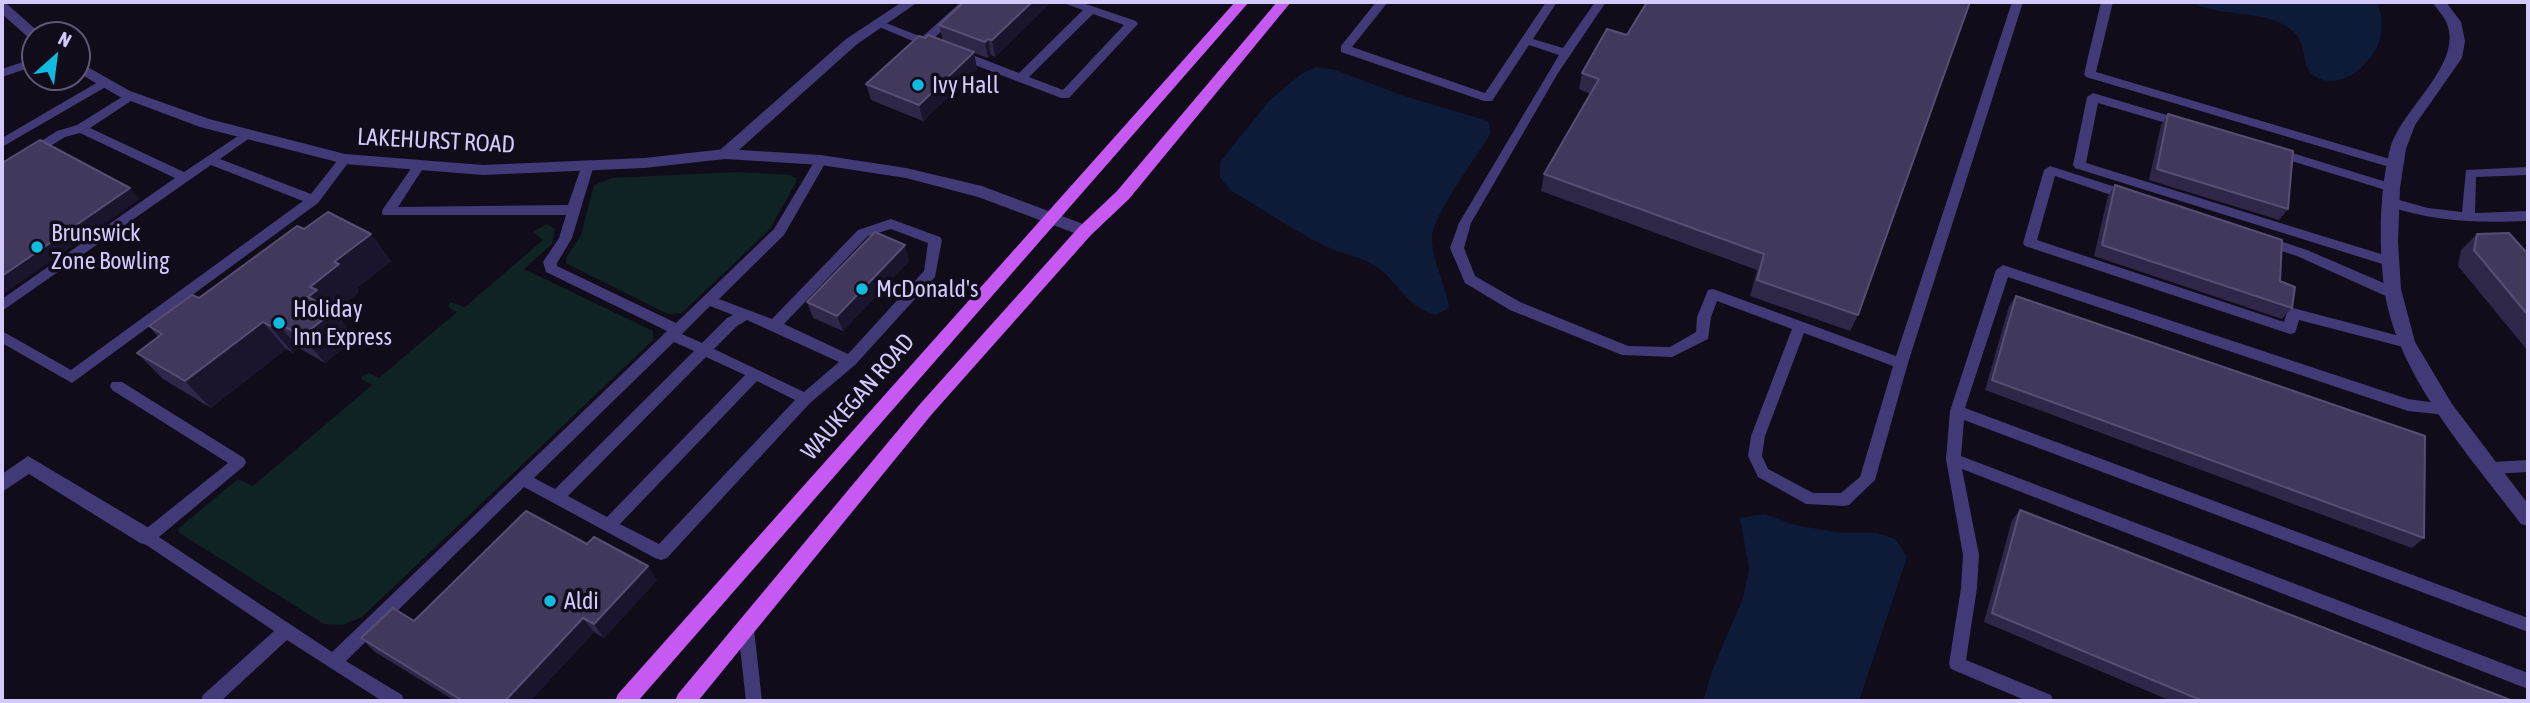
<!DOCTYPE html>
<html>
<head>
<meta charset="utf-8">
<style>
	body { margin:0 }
	#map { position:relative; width:2530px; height:703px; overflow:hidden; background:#100c1a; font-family:"Asap Condensed",sans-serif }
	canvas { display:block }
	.frame { position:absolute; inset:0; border:4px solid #d3c9fb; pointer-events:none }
	.north { position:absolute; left:21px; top:21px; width:70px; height:70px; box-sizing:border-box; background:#100c1a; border:2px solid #5e5874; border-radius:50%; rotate:28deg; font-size:19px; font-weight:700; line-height:28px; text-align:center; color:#d3c9fb }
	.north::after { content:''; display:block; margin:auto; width:24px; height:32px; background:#11bbdf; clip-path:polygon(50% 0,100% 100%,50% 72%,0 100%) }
</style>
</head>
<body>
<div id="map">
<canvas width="2530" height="703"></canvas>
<div class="frame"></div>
<div class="north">N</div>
</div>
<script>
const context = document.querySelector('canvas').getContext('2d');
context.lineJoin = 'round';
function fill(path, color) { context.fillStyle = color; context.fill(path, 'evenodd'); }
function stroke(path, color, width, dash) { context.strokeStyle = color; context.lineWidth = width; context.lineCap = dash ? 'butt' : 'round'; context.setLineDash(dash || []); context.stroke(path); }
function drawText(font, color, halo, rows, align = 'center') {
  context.font = font + ' "Asap Condensed",sans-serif'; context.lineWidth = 7; context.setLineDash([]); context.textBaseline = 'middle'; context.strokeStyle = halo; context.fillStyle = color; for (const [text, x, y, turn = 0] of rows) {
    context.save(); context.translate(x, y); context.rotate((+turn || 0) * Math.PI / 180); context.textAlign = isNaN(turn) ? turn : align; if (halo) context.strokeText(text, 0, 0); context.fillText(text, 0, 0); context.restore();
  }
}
const green = new Path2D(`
	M737 172 790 175 796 178V182L770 229 682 313 668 314 566 263V258L581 235 594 185 612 178Z
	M547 224 555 229 552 244 524 269 653 331V340L362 617 343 625 324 624 178 532 179 528 238 479 253 486 372 385 361 379 362 376 369 373 379 378 457 312 448 307 450 302 465 307 543 240 533 232Z`);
const water = new Path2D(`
	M2192 2H2377C2382 15 2383 24 2380 38 2374 63 2341 92 2316 77 2295 65 2316 40 2280 23 2253 10 2219 17 2192 2Z
	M1316 67 1336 70 1401 95 1488 121 1491 133C1478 155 1432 216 1432 238 1432 262 1446 284 1449 308L1436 315C1405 308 1397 277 1370 263 1359 257 1346 255 1334 250 1298 234 1264 210 1230 190L1220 177V162L1269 101 1301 74Z
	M1765 514 1795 525 1842 533H1877L1895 539 1907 557 1859 701H1703L1712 671 1743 598 1749 569 1740 518Z`);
const service = new Path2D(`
	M961 2H973L931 41 938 45 932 49 872 24 878 20 922 37Z
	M1065 2H1080L1136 21 1138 24 1069 98H1061L954 57 952 54 954 51H962L1019 73 1083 10 1066 4ZM1093 14 1124 25 1063 90 1029 77Z
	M1376 2H1388L1352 47 1485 93 1546 2H1557L1533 39 1563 48 1595 2H1606L1558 73 1471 223 1464 248 1475 276 1520 302 1628 346 1670 347 1696 332 1697 317 1708 290 1713 289 1896 356 2012 2H2023L1908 363 1875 480 1849 505 1844 506 1806 504 1758 477 1748 456 1751 436 1792 329 1717 301 1711 317 1708 339 1672 357 1622 355 1510 310 1465 283 1450 248 1459 223 1559 55 1529 45 1492 101H1484L1341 52V46ZM1804 333 1893 366 1860 477 1841 493H1813L1768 469 1762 456 1765 436Z
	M2101 2H2113L2096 72 2400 162 2402 165 2396 169 2086 77 2084 74Z
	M35 58V66L2 77V69Z
	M105 78 109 79V85L2 147V138Z
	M130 92 136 96 134 99 90 128 184 172 247 130 253 134 251 137 220 159 311 194 341 156 345 155 351 159 318 203 72 383 2 343V331L71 370 303 201 211 165 2 311V299L175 178 80 133 65 137 2 176V166L57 131 77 125Z
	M2093 93 2187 121 2189 124 2183 128 2098 103 2086 163 2397 259 2399 262 2392 267 2075 168 2073 165 2087 97Z
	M2276 148 2396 185 2398 188 2392 192 2272 155 2270 152Z
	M821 156 827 160 784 235 719 299 772 319 858 230 891 219 940 237 942 240 935 277 855 365 810 403 667 558 661 560 655 558 524 487 346 661 402 695 404 701H382L287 640 221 701H201L203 695 274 631 142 542 139 537 142 532 228 463 112 390 110 386 112 382H122L244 458 246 462 244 466 159 537 332 652 667 331 546 272 543 262 559 238 566 215H383L382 212 383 209 414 164 418 163 424 167 398 207 568 205 582 165 588 161 592 162 594 165 572 238 557 263V266L676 323 774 229 817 157ZM891 229 928 243 924 271 848 354 784 324 868 236ZM710 306 733 315 727 318 702 343 682 334ZM747 320 839 362 804 392 714 349 737 326ZM674 342 694 351 555 489 534 478ZM706 357 745 375 607 517 568 496ZM757 381 795 400 659 544 620 524Z
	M2050 166 2134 193 2135 196 2129 201 2055 176 2037 240 2284 322 2288 309 2293 308 2407 338 2412 339 2414 343 2412 347 2407 348 2299 320 2295 333 2290 334 2025 246 2023 243 2044 170Z
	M2528 167V175L2476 177 2475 213 2528 211V221C2475 223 2438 222 2387 206L2386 203 2392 198 2428 208 2462 212 2466 170Z
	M2265 236 2307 250 2400 290 2402 294 2395 299 2390 298 2297 256 2260 244 2258 241Z
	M2003 265 2408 399 2451 405 2453 409 2451 413 2446 415 2408 411 2008 277 1965 408 2528 618V632L1964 420 1961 456 2528 673V689L1962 469 1979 555 1977 588 1966 660 2051 695 2053 701H2027L1951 669 1949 664 1961 588 1963 555 1946 459 1950 411 1996 270Z
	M2528 460V472L2492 474 2487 472 2485 468 2487 464 2492 462Z
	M746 622 752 624 754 629 762 701H746L738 629 740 624Z`);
const minor = new Path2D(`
	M902 2H918L856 45 730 158H720L717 154 720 150 846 39Z
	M28 456 154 531 157 537 154 543 147 545 140 543 29 474 2 492V474Z`);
const tertiary = new Path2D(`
	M2432 2H2446L2461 22 2465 41 2462 58 2415 125 2406 149 2400 188 2398 242 2401 289 2415 342 2452 404 2528 504V526L2521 524C2470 456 2395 374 2384 287 2379 244 2379 192 2390 149 2401 109 2463 65 2447 24 2444 16 2437 9 2432 2Z
	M2 3 7 4 42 35H35V41L30 39 2 14Z
	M77 61 130 91 209 119 345 154 483 165 644 158 725 149 821 155 906 168 982 186 1091 227 1093 231 1085 237 978 197 906 178 821 165 725 159 644 168 483 175 345 164 200 127 120 97 77 72Z`);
const primary = new Path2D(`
	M1235 2H1249L638 701H615L618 694Z
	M1277 2H1291L1129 199 1091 235 932 414 698 701H675L678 694 920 404 1079 227 1117 191Z`);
const wall = new Path2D(`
	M964 2H1048V5L995 57 991 55 988 58 974 53 977 69 923 121 871 100 866 84 925 38 943 41 939 25Z
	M1607 29 1858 315 1850 331 1750 296 1757 270 1541 191 1544 174 1590 94 1579 89 1582 73Z
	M2168 114 2288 209 2279 220 2149 180 2161 125Z
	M2115 185 2280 281 2292 308 2282 319 2094 256 2108 196Z
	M304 229 371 234 391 261 357 288 359 292 334 311 355 338 325 363 299 348 293 353 286 349 211 408 163 379 137 353 158 337 149 326 199 298Z
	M2477 234 2525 251H2528V351L2458 266 2461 250Z
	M909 261 843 331 813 318 807 302Z
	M2016 296 2424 538 2412 548 1985 390 2009 306Z
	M2020 510 2513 701H2171L1984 622 2012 520Z
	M587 544 657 580 604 638 594 632 530 701H455L375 652 361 638 414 621Z`);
const shadedWall = new Path2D(`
	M1032 2H1048V5L995 57 992 40Z
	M988 39 991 55 988 58 985 42Z
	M974 52 977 69 923 121 919 105Z
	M130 188 140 199 2 295V276Z
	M371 234 391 261 357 288 359 292 334 311 355 338 325 363 302 336 310 287 334 262Z
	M905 245 909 261 843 331 837 316Z
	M263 322 286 349 211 408 185 381Z
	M276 322 299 348 293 353 270 326Z
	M648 566 657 580 604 638 594 624Z
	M583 618 594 632 530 701H505Z`);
const building = new Path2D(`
	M964 2H1032L992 40 988 39 985 42 939 25Z
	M1647 2H1970L1858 315 1757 280 1764 254 1544 174 1599 79 1582 73 1607 29 1627 35Z
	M928 35 974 52 919 105 866 84 919 36 925 38Z
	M2168 114 2293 151 2288 209 2157 169Z
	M40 140 130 188 2 276V163Z
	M2115 185 2282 240 2280 281 2295 287 2292 308 2102 245Z
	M328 212 371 234 334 262 339 264 310 287 317 290 308 297 334 311 302 336 276 322 270 326 263 322 185 381 137 353 162 334 149 326 192 295 199 298 297 226 304 229Z
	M875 232 905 245 837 316 807 302Z
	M2509 233 2525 251H2528V315L2474 250 2477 234Z
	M2016 296 2425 436 2424 538 1992 380Z
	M2020 510 2513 701H2203L1992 613Z
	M526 511 587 544 594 537 648 566 594 624 583 618 505 701H463L361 638 393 608 414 621Z`);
const markers = [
	[918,85,7,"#11bbdf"],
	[37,247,7,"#11bbdf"],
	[862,289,7,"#11bbdf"],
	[279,323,7,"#11bbdf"],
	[550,601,7,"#11bbdf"]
];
const poiNames = [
	["Ivy Hall",932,85],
	["Brunswick",51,233],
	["Zone Bowling",51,261],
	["McDonald's",876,289],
	["Holiday",293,309],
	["Inn Express",293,337],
	["Aldi",564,601]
];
const streetNames = [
	["LAKEHURST ROAD",436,141,3],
	["WAUKEGAN ROAD",858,397,-49]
];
fill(green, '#102324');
fill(water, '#0d1a38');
fill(service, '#413a76');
fill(minor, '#413a76');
fill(tertiary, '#413a76');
fill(primary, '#c559f2');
fill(wall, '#2f2648');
fill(shadedWall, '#1b142d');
fill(building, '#41385b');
stroke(building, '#584e74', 2);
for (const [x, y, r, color] of markers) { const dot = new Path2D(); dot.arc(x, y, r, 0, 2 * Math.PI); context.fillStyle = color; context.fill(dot); stroke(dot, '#100c1a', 2.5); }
drawText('24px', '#d3c9fb', '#100c1a', poiNames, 'left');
drawText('24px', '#d3c9fb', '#100c1a', streetNames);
</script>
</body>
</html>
